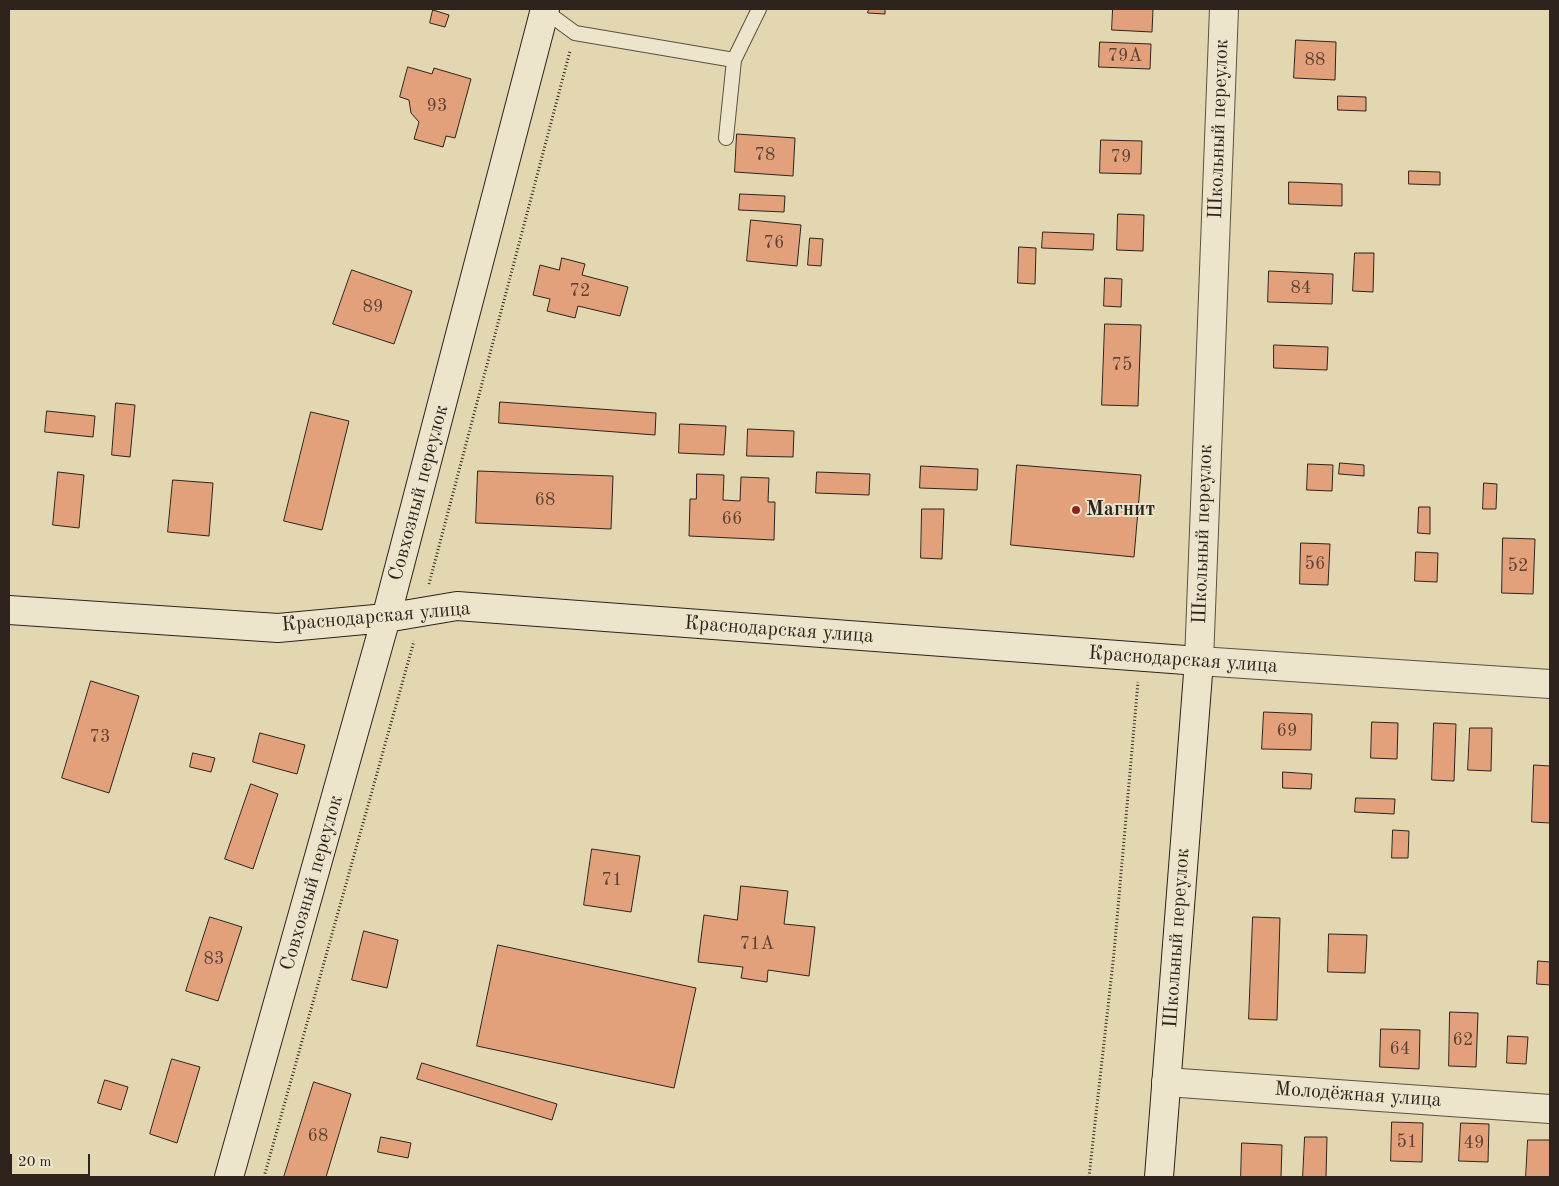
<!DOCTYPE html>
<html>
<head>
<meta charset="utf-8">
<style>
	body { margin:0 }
	#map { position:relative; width:1559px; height:1186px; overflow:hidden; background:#e2d7b1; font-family:"Old Standard TT",serif }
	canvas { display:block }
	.frame { position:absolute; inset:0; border:10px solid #2e231d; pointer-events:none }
	.scale { position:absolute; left:10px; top:1154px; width:80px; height:22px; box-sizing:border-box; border:2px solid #2e231d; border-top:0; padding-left:6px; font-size:15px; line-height:18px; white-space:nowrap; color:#2e231d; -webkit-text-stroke:4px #ece5cc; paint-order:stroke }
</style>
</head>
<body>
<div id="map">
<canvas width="1559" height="1186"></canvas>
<div class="frame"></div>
<div class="scale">20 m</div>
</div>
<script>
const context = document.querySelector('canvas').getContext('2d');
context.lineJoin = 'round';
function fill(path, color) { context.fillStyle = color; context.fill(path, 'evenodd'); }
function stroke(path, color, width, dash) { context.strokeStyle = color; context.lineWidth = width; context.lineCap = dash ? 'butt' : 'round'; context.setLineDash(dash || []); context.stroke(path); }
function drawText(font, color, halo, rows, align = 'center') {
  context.font = font + ' "Old Standard TT",serif'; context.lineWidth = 4; context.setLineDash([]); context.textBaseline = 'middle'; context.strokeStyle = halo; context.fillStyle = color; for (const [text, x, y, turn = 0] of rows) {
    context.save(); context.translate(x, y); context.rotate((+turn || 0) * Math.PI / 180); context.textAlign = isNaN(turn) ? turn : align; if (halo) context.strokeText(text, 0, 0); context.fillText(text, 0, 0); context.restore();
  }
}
const building = new Path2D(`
	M869 9H885V14L868 13Z
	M1113 9H1153L1152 32 1112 30Z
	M433 10 449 15 445 27 430 23Z
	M1296 40 1336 42 1335 80 1294 78Z
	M1100 42 1151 44 1150 69 1099 67Z
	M408 67 432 74 434 68 471 79 455 138 446 136 443 147 414 139 419 122 411 113 409 100 400 97Z
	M1338 96 1366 97V111L1338 110Z
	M737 134 795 138 793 176 735 172Z
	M1101 140 1142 141 1141 174 1100 173Z
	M1409 171 1440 172V185L1409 184Z
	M1289 182 1342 184V206L1289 204Z
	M740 194 785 196 784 212 739 210Z
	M1118 214 1144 215 1143 251 1117 250Z
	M751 220 801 225 797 266 747 261Z
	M1043 232 1094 234 1093 250 1042 248Z
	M810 238 823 239 821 266 808 265Z
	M1019 247 1036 248 1035 284 1018 283Z
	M1355 253H1374L1373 292 1353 291Z
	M562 258 585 264 582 275 628 287 620 316 578 306 575 318 547 311 550 299 533 295 540 265 559 270Z
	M352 270 412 291 394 344 333 324Z
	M1269 271 1333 274 1332 304 1268 302Z
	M1105 278 1122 279 1121 307 1104 306Z
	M1105 324 1141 325 1138 406 1102 405Z
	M1274 345 1328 347 1327 370 1274 368Z
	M500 402 656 413 655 435 499 423Z
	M116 403 135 405 130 457 112 455Z
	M47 411 95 416 93 437 45 432Z
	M311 412 349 421 322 530 284 521Z
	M680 424 726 426 724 455 679 453Z
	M748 429 794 431 793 457 747 456Z
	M1340 463 1364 465V476L1339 474Z
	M1308 464 1333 465 1332 491 1307 490Z
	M1017 465 1141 475 1134 557 1011 545Z
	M921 466 978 469 977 490 920 488Z
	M478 471 613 476 611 529 476 523Z
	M58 472 84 475 79 528 53 525Z
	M817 472 870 474 869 495 816 493Z
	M697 474 724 475 723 500 740 501 741 477 769 478 768 502H775L774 540 689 536 690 499H696Z
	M173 480 213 483 209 536 168 532Z
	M1484 483 1497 484 1496 509H1483Z
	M1419 507H1430V534L1418 533Z
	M922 509H944L942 559 921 558Z
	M1503 538 1535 539 1533 594 1502 593Z
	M1301 543 1330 544 1328 585 1300 584Z
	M1416 552 1438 553 1437 582 1415 581Z
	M91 681 139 696 109 793 62 778Z
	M1264 712 1312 714 1311 750 1262 749Z
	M1372 722 1398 723 1397 759 1371 758Z
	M1434 723 1456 724 1454 781 1432 780Z
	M1470 728H1492L1491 771 1468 770Z
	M260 733 305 745 297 774 253 762Z
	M193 753 215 758 211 772 190 767Z
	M1534 765 1550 766V823L1532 822Z
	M1283 772 1312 774 1311 789 1283 788Z
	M251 784 278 794 253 869 225 859Z
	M1356 798 1395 799 1394 814 1355 812Z
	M1393 830 1409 831 1408 858H1392Z
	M592 849 640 856 631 912 584 905Z
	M741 886 788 891 784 924 815 927 809 976 768 970 767 982 741 978 743 967 698 962 704 915 737 920Z
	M210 917 242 927 218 1001 186 991Z
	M1253 917 1280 918 1277 1020 1249 1019Z
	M364 931 398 940 387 988 352 980Z
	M1329 934 1367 935 1365 973 1328 972Z
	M498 945 696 988 674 1088 477 1046Z
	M1538 961 1550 962V985L1537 984Z
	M1450 1012 1478 1013 1476 1067 1449 1066Z
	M1381 1029 1420 1030 1419 1069 1380 1067Z
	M1508 1036 1528 1037 1526 1064 1507 1063Z
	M172 1059 200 1067 177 1143 150 1134Z
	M422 1063 557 1104 552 1120 417 1079Z
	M105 1080 128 1087 121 1110 98 1103Z
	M314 1082 351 1094 326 1177H284Z
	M1392 1122 1423 1123 1422 1162 1391 1161Z
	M1461 1123 1489 1124 1488 1162 1459 1161Z
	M381 1137 411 1143 408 1158 378 1152Z
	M1305 1137H1327L1326 1177H1303Z
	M1528 1140H1550V1177H1526Z
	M1242 1143 1282 1145 1281 1177H1241Z`);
const path = new Path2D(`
	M429 584 570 51
	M264 1177 414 641
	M1089 1177 1114 953 1138 682`);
const lane = new Path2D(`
	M545 11 575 33 734 60 759 9
	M726 138 734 60`);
const street = new Path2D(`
	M1224 9 1199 661 1550 684
	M1166 1082 1550 1109`);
const secondary = new Path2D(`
	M9 610 278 628 386 618 457 606 1199 661 1159 1177
	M229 1177 386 618 545 9`);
const markers = [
	[1076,510,5,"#8f2418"]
];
const numberNames = [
	["79А",1125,56],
	["88",1315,60],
	["93",437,106],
	["78",765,155],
	["79",1121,157],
	["76",774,243],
	["84",1301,288],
	["72",580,291],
	["89",373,307],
	["75",1122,365],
	["68",545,500],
	["66",732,519],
	["56",1315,564],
	["52",1518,566],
	["69",1287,731],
	["73",100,737],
	["71",612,880],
	["71А",757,944],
	["83",214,959],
	["62",1463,1040],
	["64",1400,1049],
	["68",318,1136],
	["51",1407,1142],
	["49",1474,1143]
];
const streetNames = [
	["Школьный переулок",1219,129,-88],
	["Совхозный переулок",419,493,-75],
	["Школьный переулок",1203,534,-88],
	["Краснодарская улица",376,617,-5],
	["Краснодарская улица",779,630,4],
	["Краснодарская улица",1183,660,4],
	["Совхозный переулок",312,883,-74],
	["Школьный переулок",1177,938,-86],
	["Молодёжная улица",1358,1095,4]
];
const poiNames = [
	["Магнит",1086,510]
];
fill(building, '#e2a07b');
stroke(building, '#2e231d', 1);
stroke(lane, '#5b5042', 16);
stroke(street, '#5b5042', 30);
stroke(secondary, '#2e231d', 30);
stroke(path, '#2e231d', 3, [1, 2.5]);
stroke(lane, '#ece5cc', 14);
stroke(street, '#ece5cc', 28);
stroke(secondary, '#ece5cc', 28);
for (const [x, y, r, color] of markers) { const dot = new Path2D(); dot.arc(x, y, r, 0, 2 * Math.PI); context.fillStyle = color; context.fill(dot); stroke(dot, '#ece5cc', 2); }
drawText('18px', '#5b4234', null, numberNames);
drawText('20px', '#2e231d', '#ece5cc', streetNames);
drawText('bold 20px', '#2e231d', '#ece5cc', poiNames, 'left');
</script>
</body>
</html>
